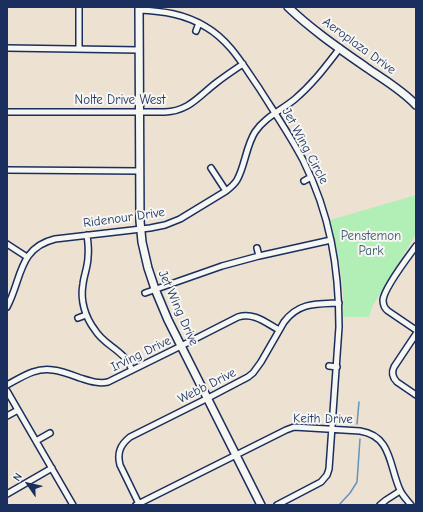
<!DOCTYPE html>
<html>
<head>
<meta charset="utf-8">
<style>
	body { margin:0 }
	#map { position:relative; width:423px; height:512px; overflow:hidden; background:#ede1d2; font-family:"Comic Neue",sans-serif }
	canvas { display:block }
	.frame { position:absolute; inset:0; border:8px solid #1b2f5e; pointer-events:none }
	.north { position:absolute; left:8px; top:464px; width:40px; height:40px; -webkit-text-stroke:3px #f6f6f2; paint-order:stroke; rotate:304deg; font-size:11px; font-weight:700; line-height:16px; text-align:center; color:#1b2f5e }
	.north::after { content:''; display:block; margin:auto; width:14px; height:18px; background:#1b2f5e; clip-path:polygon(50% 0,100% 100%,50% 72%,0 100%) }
</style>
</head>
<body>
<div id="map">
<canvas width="423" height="512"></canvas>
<div class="frame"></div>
<div class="north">N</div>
</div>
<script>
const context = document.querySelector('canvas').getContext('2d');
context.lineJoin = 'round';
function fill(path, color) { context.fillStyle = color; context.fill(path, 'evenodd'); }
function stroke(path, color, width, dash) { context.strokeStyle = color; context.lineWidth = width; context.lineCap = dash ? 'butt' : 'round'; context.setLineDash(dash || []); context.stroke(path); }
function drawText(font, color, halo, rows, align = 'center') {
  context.font = font + ' "Comic Neue",sans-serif'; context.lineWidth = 4; context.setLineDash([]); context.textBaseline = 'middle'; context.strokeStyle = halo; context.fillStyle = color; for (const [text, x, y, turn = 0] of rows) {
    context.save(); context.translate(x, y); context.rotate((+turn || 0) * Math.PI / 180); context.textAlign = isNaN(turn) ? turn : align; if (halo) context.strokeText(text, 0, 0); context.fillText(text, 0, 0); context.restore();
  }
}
const green = new Path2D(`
	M416 195V234L372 307 369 317H343C345 285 338 252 330 220Z`);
const stream = new Path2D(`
	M357 424 359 402
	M339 505 350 493 357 482 360 439`);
const street = new Path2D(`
	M139 10C163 11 185 14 206 27 230 41 243 65 259 88 274 112 290 135 303 160 330 214 339 267 339 327L329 469 327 475 321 482 277 505
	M196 31 199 23
	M7 48 139 50
	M79 49V7
	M7 112H165C189 111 199 96 216 83 225 76 234 70 243 64
	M211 168 226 191
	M7 170 140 171
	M304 181 311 177
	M87 235C88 242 89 249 88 257 88 266 84 275 83 284 80 300 85 317 95 330 102 342 115 347 124 357 128 361 130 366 132 370
	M7 244 27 257
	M416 246C408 257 384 288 383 300 383 304 384 308 388 311L416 330
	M257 248 259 256
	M145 293 222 266 259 256 331 240
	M7 307C22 279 18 248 55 239L150 228 165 225 180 219 226 191C230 188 234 185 237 180 245 166 246 146 255 132 265 117 282 110 295 99 313 84 326 66 340 48
	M78 318 86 315
	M416 334 394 367C391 373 393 378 397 382L416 395
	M329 366 337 367
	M7 385C22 377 36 367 53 370 62 371 72 375 80 378 90 381 98 384 108 382L181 346 238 317C254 312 266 323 279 330
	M7 391 73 505
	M7 416 18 410
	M36 441 50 433
	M7 494 52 468
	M139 504 120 465C117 453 120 445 130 437L208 398 248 377 253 373 261 362 284 322C299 302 317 304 339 303
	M136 505 286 430 294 427 360 431C392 436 389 466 400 490 402 495 407 500 411 505
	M380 505 386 500 400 491`);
const secondary = new Path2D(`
	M139 7 140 221 142 242 148 268 155 289 168 320 261 505
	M288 7C312 30 340 49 367 68 383 79 402 90 416 105`);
const streetNames = [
	["Aeroplaza Drive",359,46,36],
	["Nolte Drive West",120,100],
	["Jet Wing Circle",305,146,62],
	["Ridenour Drive",124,218,-8],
	["Jet Wing Drive",178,308,66],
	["Irving Drive",141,354,-26],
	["Webb Drive",207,386,-27],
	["Keith Drive",323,419,1]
];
const parkNames = [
	["Penstemon",371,236],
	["Park",371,251]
];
fill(green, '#b2efb6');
stroke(stream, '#6693bb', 1.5);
stroke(street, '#1b2f5e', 8);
stroke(secondary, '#1b2f5e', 10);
stroke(street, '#f6f6f2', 5);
stroke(secondary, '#f6f6f2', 7);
drawText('13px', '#1b2f5e', '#f6f6f2', streetNames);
drawText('13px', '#395570', '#f6f6f2', parkNames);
</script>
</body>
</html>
